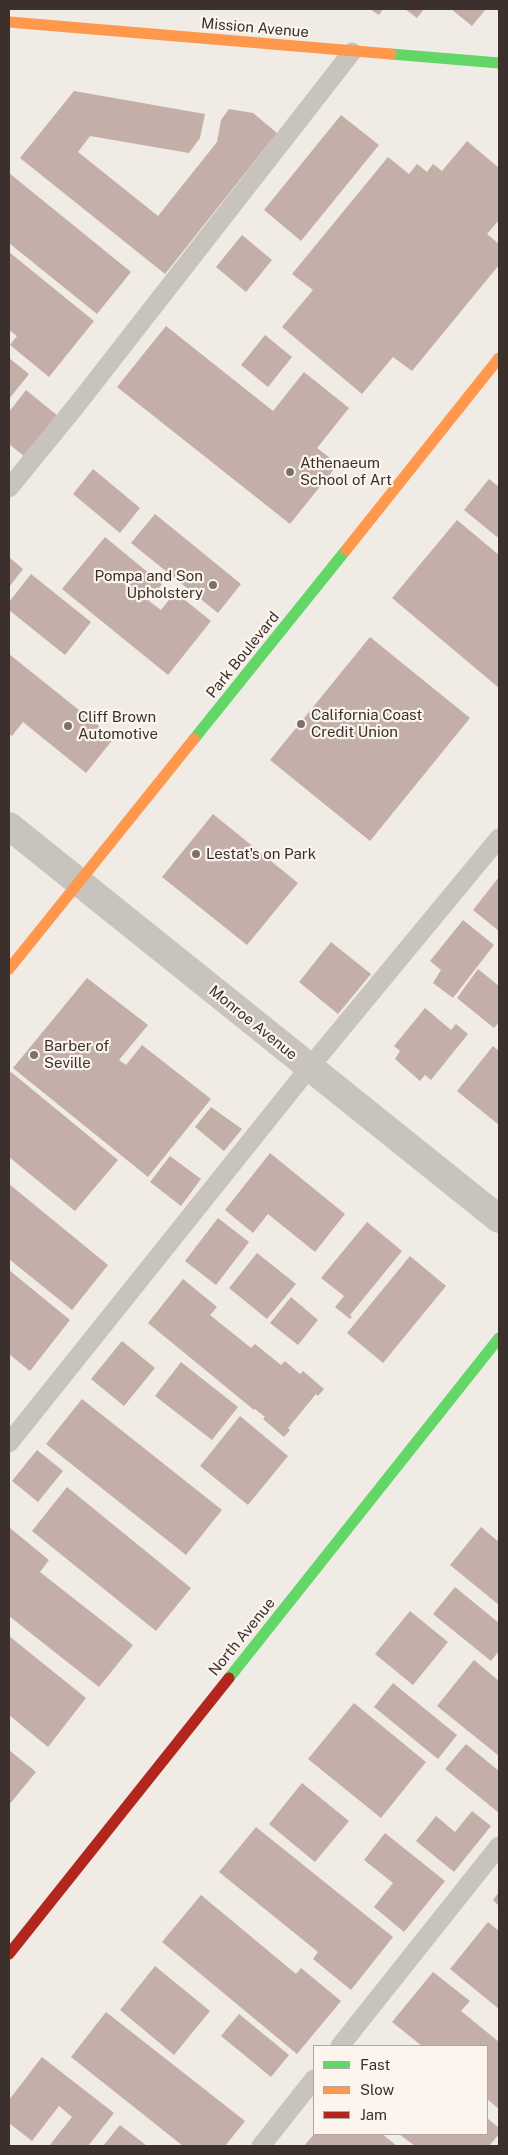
<!DOCTYPE html>
<html>
<head>
<meta charset="utf-8">
<style>
	body { margin:0 }
	#map { position:relative; width:508px; height:2155px; overflow:hidden; background:#f0ebe5; font-family:"Public Sans",sans-serif }
	canvas { display:block }
	.frame { position:absolute; inset:0; border:10px solid #3b302b; pointer-events:none }
	.legend { position:absolute; left:313px; top:2045px; width:175px; height:90px; box-sizing:border-box; background:#fbf5ee; border:1px solid #aea6a0; margin:0; padding:6px 9px; list-style:none; font-size:15px; color:#3b302b }
	.legend li { display:flex; align-items:center; gap:10px; height:25px }
	.legend b { width:25px; border:1px solid #aea6a0 }
</style>
</head>
<body>
<div id="map">
<canvas width="508" height="2155"></canvas>
<div class="frame"></div>
<ul class="legend">
<li><b style="height:6px;background:#63d668"></b>Fast</li>
<li><b style="height:6px;background:#ff974d"></b>Slow</li>
<li><b style="height:6px;background:#b3261e"></b>Jam</li>
</ul>
</div>
<script>
const context = document.querySelector('canvas').getContext('2d');
context.lineJoin = 'round';
function fill(path, color) { context.fillStyle = color; context.fill(path, 'evenodd'); }
function stroke(path, color, width, dash) { context.strokeStyle = color; context.lineWidth = width; context.lineCap = dash ? 'butt' : 'round'; context.setLineDash(dash || []); context.stroke(path); }
function drawText(font, color, halo, rows, align = 'center') {
  context.font = font + ' "Public Sans",sans-serif'; context.lineWidth = 4.5; context.setLineDash([]); context.textBaseline = 'middle'; context.strokeStyle = halo; context.fillStyle = color; for (const [text, x, y, turn = 0] of rows) {
    context.save(); context.translate(x, y); context.rotate((+turn || 0) * Math.PI / 180); context.textAlign = isNaN(turn) ? turn : align; if (halo) context.strokeText(text, 0, 0); context.fillText(text, 0, 0); context.restore();
  }
}
const building = new Path2D(`
	M370 9H383L379 15Z
	M405 9H424L417 18Z
	M451 9H486L472 26Z
	M74 91 205 114 200 138 189 153 90 136 78 152 158 216 217 142 221 120 229 109 253 113 277 133 165 274 20 158Z
	M341 115 379 145 301 241 264 210Z
	M467 141 499 168V220L487 234 499 244V265L412 371 393 357 362 394 282 327 313 290 292 274 388 157 409 174 417 164 427 172 433 164 442 171Z
	M9 173 131 272 97 314 9 243Z
	M242 235 272 260 246 292 216 267Z
	M9 252 94 321 49 377 10 345 17 336 9 330Z
	M166 326 273 411 304 372 349 408 317 448 338 464 290 524 117 387Z
	M265 335 292 357 268 387 241 365Z
	M9 358 29 374 9 399Z
	M26 390 58 416 25 457 9 444V412Z
	M93 469 140 508 120 533 73 494Z
	M489 479 499 487V534L497 537 464 510Z
	M155 514 241 584 218 613 131 543Z
	M457 520 499 555V688L392 598Z
	M105 537 162 584 149 601 161 610 175 592 211 621 168 675 62 589Z
	M9 557 23 569 9 587Z
	M31 574 91 622 65 655 9 610V602Z
	M370 637 470 718 370 841 270 760Z
	M9 654 114 738 86 773 23 722 12 736 9 734Z
	M213 814 298 883 247 945 162 877Z
	M499 877V931L473 910Z
	M463 920 494 945 453 998 433 983 441 970 430 961Z
	M331 942 371 974 338 1014 299 982Z
	M478 969 499 986V1022L494 1028 457 998Z
	M87 978 148 1025 119 1060 126 1065 142 1045 211 1099 148 1177 13 1068Z
	M425 1008 451 1030 456 1024 468 1034 431 1080 425 1075 420 1081 395 1059 400 1051 394 1046Z
	M493 1046 499 1051V1125L457 1091Z
	M11 1072 118 1160 75 1211 9 1157V1075Z
	M211 1107 242 1129 224 1151 195 1127Z
	M270 1153 345 1214 315 1252 268 1214 253 1233 225 1210Z
	M170 1156 201 1179 181 1206 150 1182Z
	M9 1184 108 1265 72 1310 9 1259Z
	M218 1218 249 1242 216 1285 185 1261Z
	M367 1222 402 1251 350 1315 352 1317 350 1319 335 1307 344 1296 321 1278Z
	M257 1253 296 1284 267 1319 229 1288Z
	M410 1256 446 1286 383 1363 347 1333Z
	M9 1270 70 1320 30 1371 9 1354Z
	M183 1279 217 1307 210 1315 251 1348 255 1344 281 1365 285 1361 300 1374 303 1371 324 1389 318 1396 316 1394 288 1428 290 1430 284 1437 263 1419 265 1417 255 1409 254 1410 148 1323Z
	M291 1297 318 1320 298 1345 270 1323Z
	M122 1341 155 1368 124 1406 91 1379Z
	M181 1362 238 1407 212 1440 155 1396Z
	M82 1399 222 1510 186 1555 46 1444Z
	M240 1416 288 1456 248 1505 200 1466Z
	M37 1450 63 1471 38 1502 12 1481Z
	M67 1487 191 1588 156 1631 32 1531Z
	M481 1527 499 1542V1605L450 1565Z
	M10 1528 49 1560 40 1572 133 1645 99 1687 9 1616Z
	M455 1587 499 1623V1651L491 1661 433 1614Z
	M410 1611 448 1642 413 1685 375 1654Z
	M9 1636 86 1698 48 1747 9 1715Z
	M474 1660 499 1681V1756L437 1706Z
	M393 1683 457 1735 438 1759 374 1707Z
	M354 1703 426 1762 381 1818 308 1759Z
	M466 1744 499 1771V1813L445 1769Z
	M9 1750 36 1772 9 1805Z
	M302 1783 349 1821 315 1862 269 1824Z
	M472 1811 491 1826 454 1872 416 1841 436 1816 455 1832Z
	M256 1827 393 1937 351 1990 313 1959 318 1952 219 1872Z
	M385 1833 445 1881 404 1932 374 1907 393 1883 364 1860Z
	M499 1892V1906L493 1900Z
	M201 1895 296 1974 301 1968 341 2001 297 2054 162 1942Z
	M488 1922 499 1931V2009L450 1969Z
	M155 1966 210 2011 174 2055 120 2010Z
	M433 1972 470 2001 461 2011 499 2042V2109L487 2099V2046H422L392 2022Z
	M106 2012 245 2121 225 2146H183L71 2057Z
	M239 2014 289 2055 271 2077 221 2036Z
	M42 2057 114 2113 88 2146H49L72 2117 59 2106 32 2141 9 2123V2100Z
	M487 2118 499 2128V2134L489 2146H415L399 2134H487Z
	M120 2125 147 2146H103Z
	M314 2134H382L397 2146H304Z`);
const lane = new Path2D(`
	M9 488 76 406 352 52
	M9 1443 309 1068 499 838
	M340 2046 499 1846
	M261 2146 314 2079`);
const street = new Path2D(`
	M9 826 499 1219`);
const fast = new Path2D(`
	M391 54 499 63
	M194 739 346 550
	M229 1678 499 1338`);
const slow = new Path2D(`
	M9 22 391 54
	M346 550 499 358
	M9 969 194 739`);
const jam = new Path2D(`
	M9 1954 229 1678`);
const markers = [
	[290,472,5,"#7a716c"],
	[213,585,5,"#7a716c"],
	[301,724,5,"#7a716c"],
	[68,726,5,"#7a716c"],
	[196,854,5,"#7a716c"],
	[34,1055,5,"#7a716c"]
];
const streetNames = [
	["Mission Avenue",255,28,5],
	["Park Boulevard",243,655,-51],
	["Monroe Avenue",253,1023,39],
	["North Avenue",242,1637,-51]
];
const poiNames = [
	["Athenaeum",300,463],
	["School of Art",300,480],
	["Pompa and Son",203,576,"right"],
	["Upholstery",203,593,"right"],
	["California Coast",311,715],
	["Credit Union",311,732],
	["Cliff Brown",78,717],
	["Automotive",78,734],
	["Lestat's on Park",206,854],
	["Barber of",44,1046],
	["Seville",44,1063]
];
fill(building, '#c3afa7');
stroke(lane, '#c9c3be', 19);
stroke(street, '#c9c3be', 28);
stroke(fast, '#63d668', 11);
stroke(slow, '#ff974d', 11);
stroke(jam, '#b3261e', 11);
for (const [x, y, r, color] of markers) { const dot = new Path2D(); dot.arc(x, y, r, 0, 2 * Math.PI); context.fillStyle = color; context.fill(dot); stroke(dot, '#fbf5ee', 2); }
drawText('15px', '#3b302b', '#fbf5ee', streetNames);
drawText('15px', '#3b302b', '#fbf5ee', poiNames, 'left');
</script>
</body>
</html>
